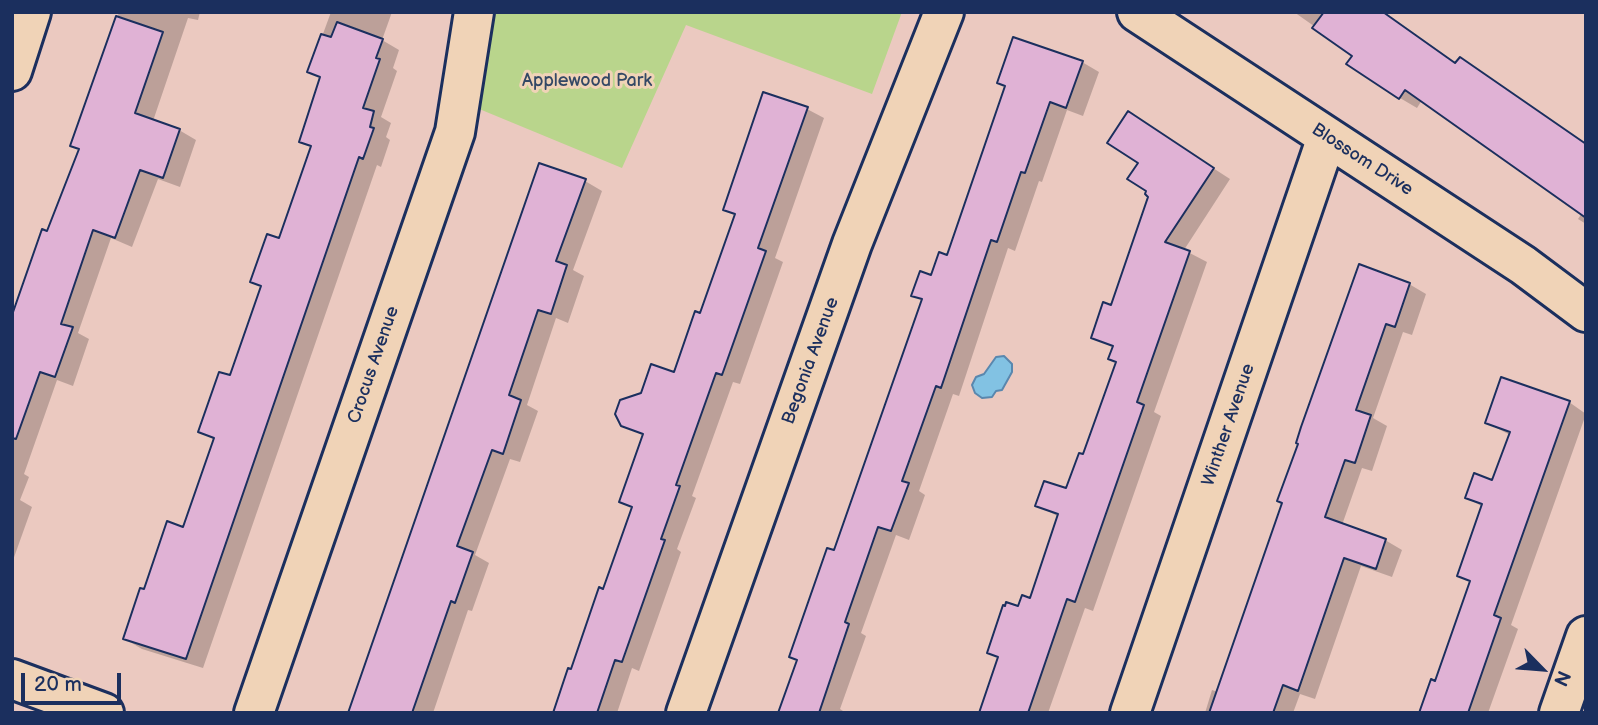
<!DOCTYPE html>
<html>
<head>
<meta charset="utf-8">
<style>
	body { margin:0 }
	#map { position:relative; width:1598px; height:725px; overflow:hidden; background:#ebc9c0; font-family:"Balsamiq Sans",sans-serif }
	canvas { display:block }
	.frame { position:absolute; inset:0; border:14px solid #1b2f5e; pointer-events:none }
	.north { position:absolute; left:1507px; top:634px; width:70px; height:70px; -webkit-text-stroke:5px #f0d3b7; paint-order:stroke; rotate:115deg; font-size:19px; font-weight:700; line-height:28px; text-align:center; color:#1b2f5e }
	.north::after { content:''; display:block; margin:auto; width:24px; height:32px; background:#1b2f5e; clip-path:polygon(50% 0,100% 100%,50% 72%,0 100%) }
	.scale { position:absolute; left:21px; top:673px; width:100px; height:32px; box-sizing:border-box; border:4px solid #1b2f5e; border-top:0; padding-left:9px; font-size:21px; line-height:24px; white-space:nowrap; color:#1b2f5e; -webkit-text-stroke:5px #f0d3b7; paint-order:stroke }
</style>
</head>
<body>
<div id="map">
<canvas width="1598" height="725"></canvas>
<div class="frame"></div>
<div class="north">N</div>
<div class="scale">20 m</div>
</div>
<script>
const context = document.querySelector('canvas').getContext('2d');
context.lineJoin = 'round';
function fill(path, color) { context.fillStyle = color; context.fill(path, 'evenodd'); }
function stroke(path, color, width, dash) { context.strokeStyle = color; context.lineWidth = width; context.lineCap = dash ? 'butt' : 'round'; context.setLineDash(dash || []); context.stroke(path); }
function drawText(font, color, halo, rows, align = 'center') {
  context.font = font + ' "Balsamiq Sans",sans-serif'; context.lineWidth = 6; context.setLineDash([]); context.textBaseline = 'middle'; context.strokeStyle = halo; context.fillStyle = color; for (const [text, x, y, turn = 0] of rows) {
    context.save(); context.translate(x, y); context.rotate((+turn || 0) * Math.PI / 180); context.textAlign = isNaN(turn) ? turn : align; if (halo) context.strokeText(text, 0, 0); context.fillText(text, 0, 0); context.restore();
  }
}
const green = new Path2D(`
	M492 12H902L872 94 686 25 622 168 472 106Z`);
const water = new Path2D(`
	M1004 356 1012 364V372L1002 390 996 391 992 397 982 398 975 393 972 385 976 377 984 374 996 357Z`);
const shadow = new Path2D(`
	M119 12H200L198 20 188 18 153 121 179 130 196 140 180 187 158 179 132 247 111 238 78 333 89 339 73 386 57 380 24 474 29 477 20 500 32 507 12 563V320L80 149Z
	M331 12H392L382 40 399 50 393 68 397 71 381 117 391 123 386 137 390 140 381 167 377 165 203 668 142 649 125 639 145 592 184 529 215 440 200 431 231 377 262 287 252 281 280 240 312 148 301 141 322 79 309 72Z
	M1294 12H1383L1457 64 1477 69 1586 144V224L1578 219 1582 213 1422 100 1417 108 1400 98 1355 55Z
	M1082 62 1099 72 1083 116 1067 110 1042 182 1039 181 1015 251 1008 248 959 396 953 394 919 491 925 495 909 540 896 535 861 633 866 636 840 709 846 713H781L799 661 791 657 835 552 923 301 913 295 932 277 948 257 1006 87 999 83Z
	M807 109 824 118 775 258 783 262 740 384 733 382 692 496 696 498 677 549 681 552 639 671 632 668 617 713H555L604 591 634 508 621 501 644 436 623 425 642 394 675 374 701 315 736 216 725 210Z
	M1145 124 1230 179 1184 250 1207 262 1154 412 1161 416 1093 611 1085 608 1048 713H981L1000 659 989 653 1019 608 1031 600 1059 517 1037 505 1067 490 1084 457 1118 363 1114 348 1093 337 1112 307 1151 196 1141 163Z
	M540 165 585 181 602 191 573 270 584 276 568 323 556 318 527 405 538 411 520 462 510 459 475 555 489 563 472 611 468 610 433 713H350Z
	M1409 284 1426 294 1412 335 1403 332 1373 418 1387 426 1372 471 1362 468 1342 525 1385 540 1402 550 1392 577 1361 566 1315 699 1300 694 1293 713H1205L1212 690 1218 692 1284 503 1279 500Z
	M1569 402 1586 414 1511 625 1518 629 1488 713H1421L1436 683 1472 582 1459 575 1483 507 1467 498 1493 482 1510 435 1487 423Z`);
const building = new Path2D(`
	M1324 12H1383L1455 63 1460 57 1586 144V218L1405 90 1399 99 1346 64 1352 56 1312 28Z
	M116 16 163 32 135 113 180 129 163 178 140 170 115 238 93 230 61 324 73 327 55 377 40 372 16 439 12 438V315L42 229 47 231 79 149 70 146Z
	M337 22 383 39 376 58 380 59 363 108 374 111 370 127 374 128 363 159 359 157 186 659 123 639 140 588 144 589 167 521 183 527 214 438 198 432 219 372 230 375 261 286 250 282 267 234 279 238 311 146 299 142 320 77 307 72 321 34 331 37Z
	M1013 37 1083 61 1066 108 1050 102 1025 173 1021 172 997 242 991 240 941 388 936 386 902 481 909 483 891 531 878 527 845 622 849 624 819 713H778L797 660 789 657 827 548 834 550 922 299 911 296 920 271 931 275 939 252 947 255 1005 86 997 83Z
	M763 92 808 107 758 248 766 251 722 375 716 373 676 485 680 486 661 539 665 540 622 662 615 660 597 713H553L568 668 571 669 599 587 603 589 632 507 619 502 643 434 621 426 615 414 620 400 641 393 651 364 674 372 695 311 700 313 735 214 723 210Z
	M1128 111 1214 168 1165 242 1190 251 1137 402 1144 405 1075 602 1067 599 1028 713H979L998 657 987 653 1003 605 1005 606 1006 602 1018 606 1022 595 1030 598 1058 514 1035 506 1044 481 1066 488 1079 453 1083 454 1116 362 1108 359 1113 346 1091 338 1103 302 1111 305 1148 197 1145 194 1146 191 1127 179 1138 163 1107 143Z
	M539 163 586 179 556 261 567 265 551 314 538 310 509 395 521 400 503 454 492 450 457 546 473 552 455 603 451 601 412 713H348Z
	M1359 264 1410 283 1395 327 1386 324 1356 410 1371 415 1355 463 1345 460 1325 517 1386 539 1376 569 1344 558 1298 691 1283 685 1273 713H1209L1282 503 1277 501 1298 444 1296 443 1301 427Z
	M1501 377 1570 401 1494 615 1501 618 1468 713H1419L1431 679 1435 681 1470 581 1457 576 1482 504 1465 498 1474 473 1492 480 1510 432 1485 423Z`);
const minor = new Path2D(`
	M1137 12 1523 265 1586 312
	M12 71 31 12
	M12 679 104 713
	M254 713 455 132 474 12
	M686 713 852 244 944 12
	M1130 713 1327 137
	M1559 713 1586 636`);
const parkNames = [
	["Applewood Park",587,81]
];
const streetNames = [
	["Blossom Drive",1362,160,33],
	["Begonia Avenue",811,361,-70],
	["Crocus Avenue",374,365,-71],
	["Winther Avenue",1229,425,-71]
];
fill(green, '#b9d58c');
fill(water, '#82c2e3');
stroke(water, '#5987ae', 2);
fill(shadow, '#0003');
fill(building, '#e0b2d5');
stroke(building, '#1b2f5e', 2);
stroke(minor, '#1b2f5e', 44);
stroke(minor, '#f0d3b7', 38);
drawText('18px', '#334865', '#f0d3b7', parkNames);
drawText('18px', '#1b2f5e', '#f0d3b7', streetNames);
</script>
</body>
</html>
